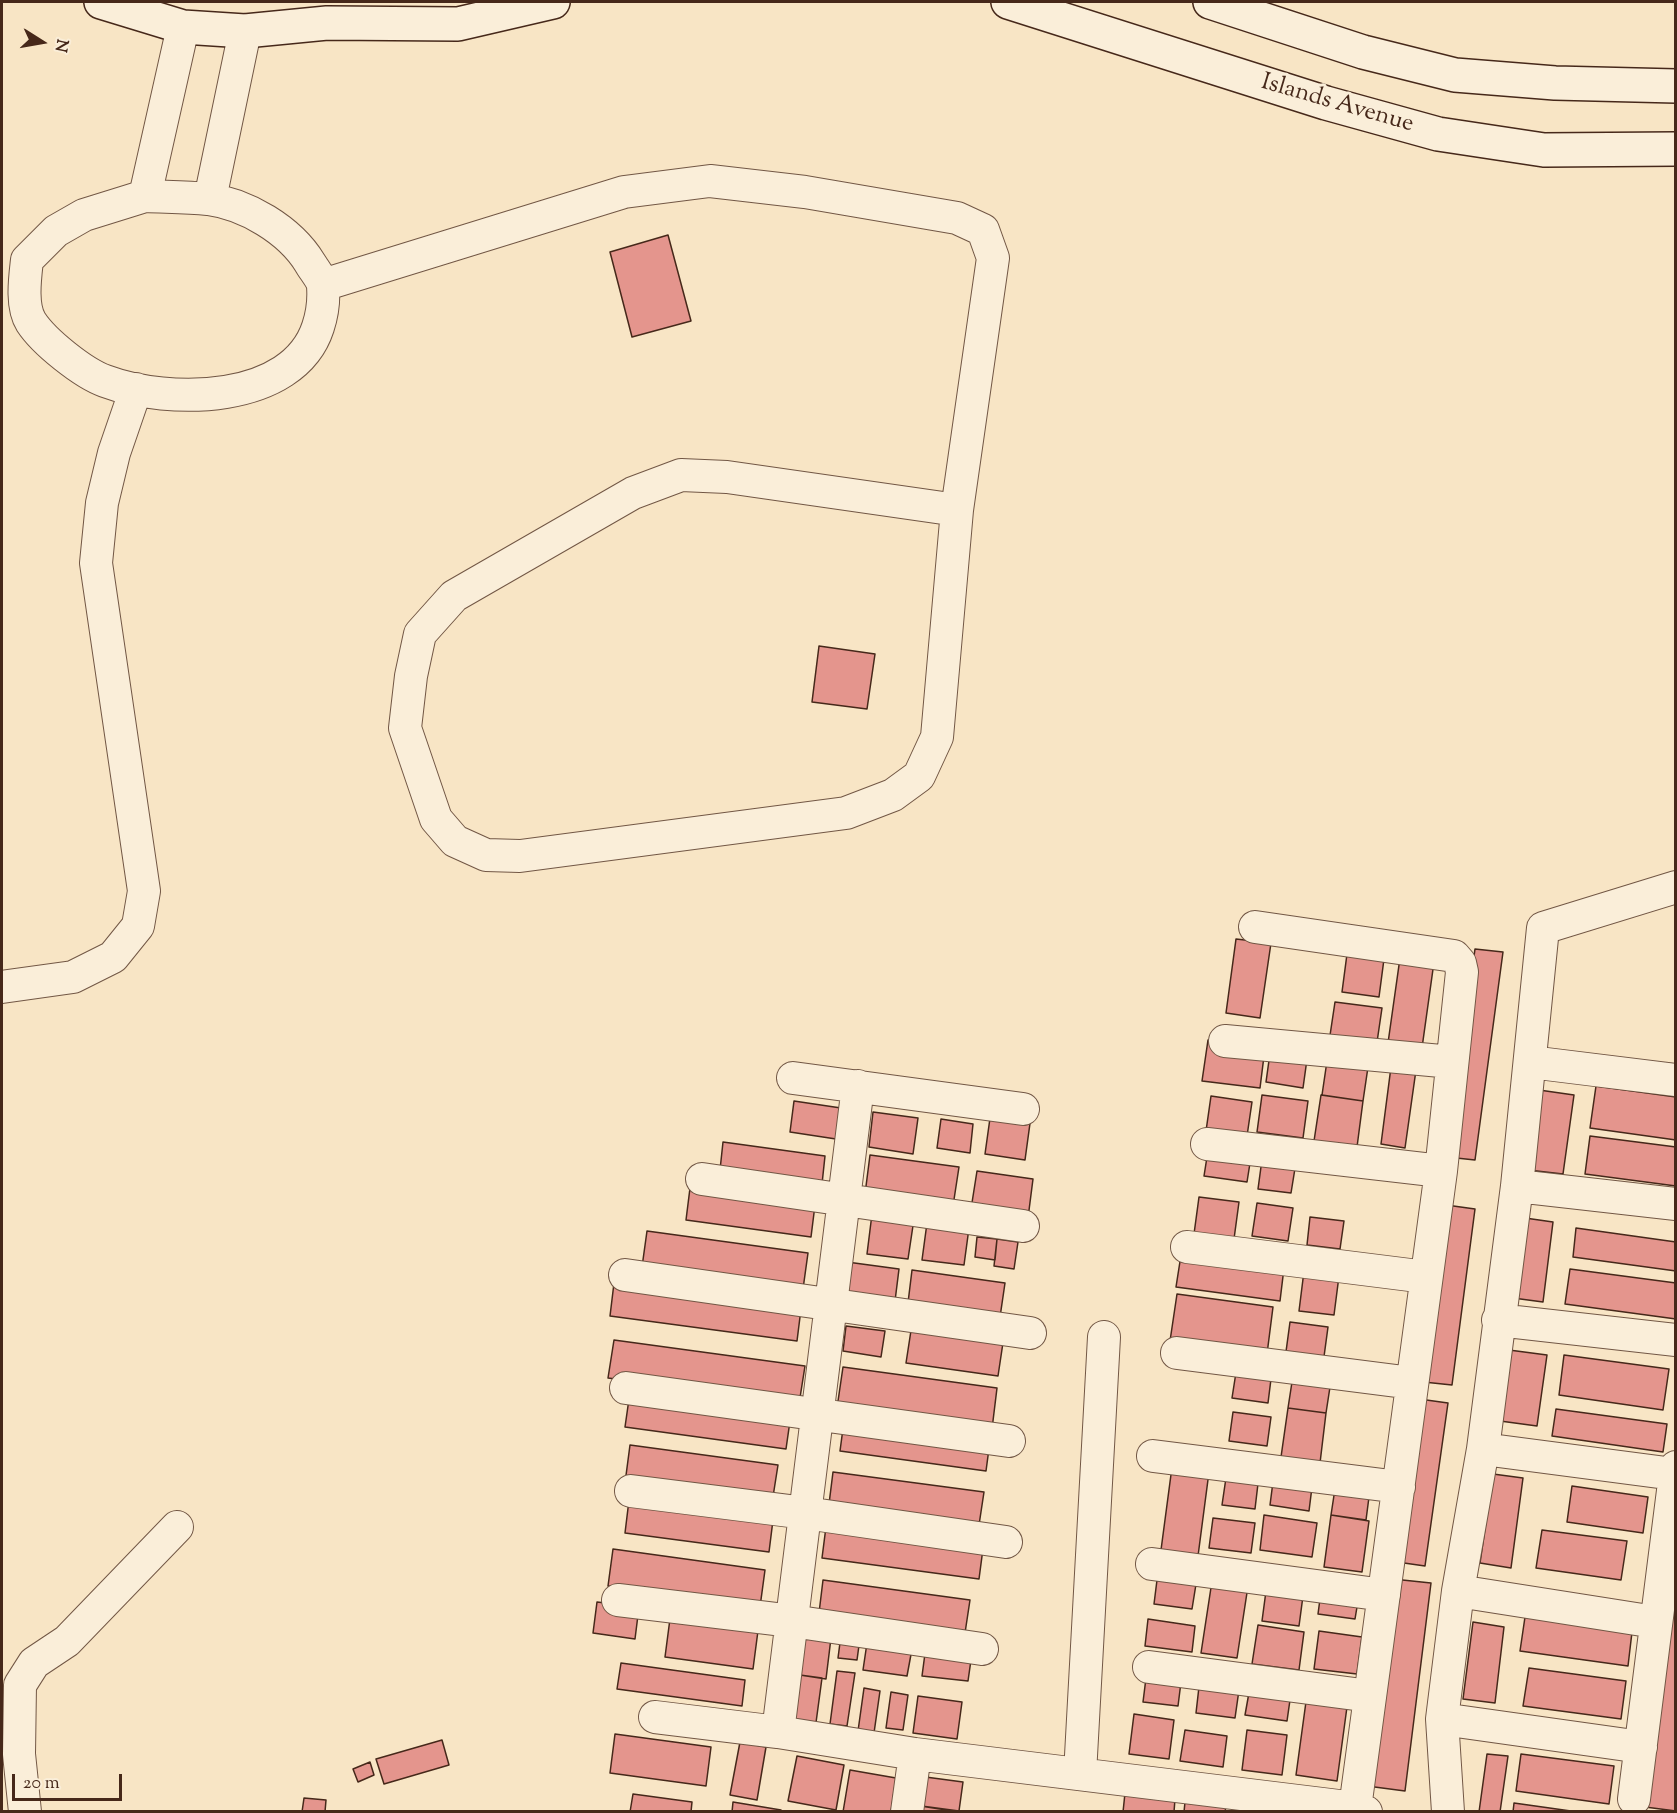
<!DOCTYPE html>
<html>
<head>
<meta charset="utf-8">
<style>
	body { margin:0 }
	#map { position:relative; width:1677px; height:1813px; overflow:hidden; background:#f8e5c5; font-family:"Sorts Mill Goudy",serif }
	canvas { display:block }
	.frame { position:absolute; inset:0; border:3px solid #46281a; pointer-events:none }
	.north { position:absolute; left:12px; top:12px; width:60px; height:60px; -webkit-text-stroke:4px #faeed9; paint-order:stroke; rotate:101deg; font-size:16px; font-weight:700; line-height:24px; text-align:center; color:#46281a }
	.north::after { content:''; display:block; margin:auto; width:21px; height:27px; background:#46281a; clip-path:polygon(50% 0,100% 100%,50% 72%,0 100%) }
	.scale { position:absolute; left:12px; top:1774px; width:110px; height:27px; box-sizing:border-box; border:3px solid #46281a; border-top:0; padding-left:8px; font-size:18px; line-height:21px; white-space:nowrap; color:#46281a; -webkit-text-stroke:4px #faeed9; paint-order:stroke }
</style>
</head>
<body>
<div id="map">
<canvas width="1677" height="1813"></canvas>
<div class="frame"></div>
<div class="north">N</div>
<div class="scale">20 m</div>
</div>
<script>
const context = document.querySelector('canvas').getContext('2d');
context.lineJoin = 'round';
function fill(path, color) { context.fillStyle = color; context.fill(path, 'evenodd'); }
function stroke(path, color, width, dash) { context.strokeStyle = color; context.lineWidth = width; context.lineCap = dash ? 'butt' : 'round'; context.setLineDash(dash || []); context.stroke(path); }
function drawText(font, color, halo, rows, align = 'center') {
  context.font = font + ' "Sorts Mill Goudy",serif'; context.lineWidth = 6; context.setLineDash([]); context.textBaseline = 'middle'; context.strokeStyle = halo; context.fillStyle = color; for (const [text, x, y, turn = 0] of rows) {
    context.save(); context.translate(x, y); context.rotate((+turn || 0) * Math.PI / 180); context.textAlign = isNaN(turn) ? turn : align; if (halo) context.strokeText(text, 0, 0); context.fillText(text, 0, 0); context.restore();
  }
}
const building = new Path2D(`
	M668 235 691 321 632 337 610 252Z
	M819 646 875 654 867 709 812 702Z
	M1236 939 1271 943 1260 1018 1226 1013Z
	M1475 949 1503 952 1475 1160 1447 1157Z
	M1347 954 1384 959 1379 997 1342 992Z
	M1400 958 1434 962 1421 1055 1387 1050Z
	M1335 1002 1382 1008 1376 1049 1329 1042Z
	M1208 1040 1265 1048 1260 1088 1202 1081Z
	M1271 1046 1308 1052 1303 1088 1266 1082Z
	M1327 1061 1368 1067 1363 1101 1322 1095Z
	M1391 1067 1416 1070 1405 1148 1381 1144Z
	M1596 1086 1676 1097V1140L1590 1128Z
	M1539 1090 1574 1095 1563 1174 1528 1170Z
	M1262 1095 1308 1101 1303 1138 1257 1132Z
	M1321 1095 1363 1101 1357 1147 1314 1141Z
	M1211 1096 1252 1102 1247 1136 1206 1131Z
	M794 1101 841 1108 836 1139 790 1132Z
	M991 1111 1031 1116 1025 1160 985 1154Z
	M873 1112 918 1118 913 1154 869 1147Z
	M941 1119 973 1124 970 1153 937 1148Z
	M1590 1136 1676 1147V1186L1585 1174Z
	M723 1142 825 1156 822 1184 720 1170Z
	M1263 1152 1297 1156 1291 1193 1258 1189Z
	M870 1155 959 1167 953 1206 865 1194Z
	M1207 1157 1250 1163 1247 1182 1204 1176Z
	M977 1171 1033 1179 1028 1218 971 1209Z
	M690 1188 815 1205 811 1237 686 1220Z
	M1199 1197 1239 1202 1234 1239 1194 1234Z
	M1257 1203 1293 1208 1288 1241 1252 1236Z
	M1439 1204 1475 1209 1452 1385 1414 1381Z
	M872 1214 914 1219 908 1259 867 1254Z
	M1310 1217 1344 1221 1340 1249 1307 1245Z
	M1525 1218 1553 1222 1543 1302 1513 1298Z
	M927 1223 969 1228 964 1265 922 1260Z
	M1576 1228 1676 1242V1271L1573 1257Z
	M647 1231 808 1253 803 1289 642 1267Z
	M977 1237 997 1239 995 1260 975 1257Z
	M997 1239 1018 1242 1014 1269 994 1266Z
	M1181 1255 1284 1268 1280 1301 1176 1287Z
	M847 1262 899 1269 894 1309 842 1302Z
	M1570 1269 1676 1283V1319L1565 1304Z
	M912 1270 1005 1283 999 1324 907 1311Z
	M1304 1271 1339 1276 1334 1315 1299 1311Z
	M614 1283 801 1309 797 1341 610 1316Z
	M1177 1294 1273 1307 1267 1354 1170 1341Z
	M1290 1322 1328 1327 1323 1364 1285 1359Z
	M912 1324 1004 1336 998 1376 906 1363Z
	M846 1326 885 1331 881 1357 843 1351Z
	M614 1340 805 1366 799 1404 608 1378Z
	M1509 1350 1547 1355 1537 1426 1500 1421Z
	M1564 1355 1669 1369 1663 1410 1559 1395Z
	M1237 1366 1272 1371 1268 1403 1232 1398Z
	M843 1367 997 1388 992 1429 837 1408Z
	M1294 1369 1332 1374 1326 1413 1288 1408Z
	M630 1392 791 1414 786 1449 625 1427Z
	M1412 1398 1448 1403 1425 1566 1390 1561Z
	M1288 1408 1326 1413 1320 1463 1281 1457Z
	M1556 1409 1667 1424 1663 1452 1552 1436Z
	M1233 1412 1271 1417 1267 1446 1229 1441Z
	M844 1421 990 1441 986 1471 840 1451Z
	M630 1445 778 1465 772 1503 625 1483Z
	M1172 1467 1209 1472 1198 1556 1161 1550Z
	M1338 1469 1372 1474 1366 1520 1331 1515Z
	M1227 1471 1259 1475 1255 1509 1222 1505Z
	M833 1472 984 1492 979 1525 829 1504Z
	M1274 1474 1313 1479 1309 1511 1270 1505Z
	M1493 1474 1523 1478 1511 1568 1480 1563Z
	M1572 1486 1648 1497 1643 1533 1567 1522Z
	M629 1500 773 1520 769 1552 625 1533Z
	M1264 1515 1317 1523 1312 1557 1260 1550Z
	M1331 1515 1369 1521 1362 1572 1324 1567Z
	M1213 1518 1255 1523 1251 1553 1209 1548Z
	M827 1519 984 1541 979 1579 822 1558Z
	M1542 1530 1627 1541 1621 1580 1536 1568Z
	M613 1549 765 1570 760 1607 608 1586Z
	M1158 1572 1197 1578 1192 1609 1154 1604Z
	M1393 1579 1431 1583 1405 1791 1367 1786Z
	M823 1580 970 1600 965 1633 819 1613Z
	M1212 1581 1248 1586 1237 1658 1201 1653Z
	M1676 1583V1811L1645 1807Z
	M1322 1584 1360 1589 1355 1619 1318 1614Z
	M1266 1591 1303 1596 1299 1626 1262 1621Z
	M597 1602 639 1607 635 1639 593 1633Z
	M671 1611 759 1623 753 1669 665 1657Z
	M1525 1617 1632 1632 1628 1666 1520 1651Z
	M1148 1619 1195 1626 1192 1652 1145 1646Z
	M1473 1622 1504 1627 1495 1703 1463 1699Z
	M1258 1625 1304 1632 1299 1670 1252 1664Z
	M1319 1631 1362 1637 1357 1674 1314 1669Z
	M806 1634 831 1638 826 1679 800 1675Z
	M841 1635 860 1638 857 1660 838 1658Z
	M867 1643 912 1649 907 1676 863 1670Z
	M926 1646 972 1653 968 1681 922 1676Z
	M621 1663 745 1680 742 1706 617 1689Z
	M1529 1668 1626 1681 1621 1719 1523 1706Z
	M837 1671 855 1673 847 1726 830 1724Z
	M800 1675 822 1678 815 1730 793 1726Z
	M1146 1678 1181 1682 1178 1706 1143 1702Z
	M1200 1678 1240 1683 1235 1718 1196 1713Z
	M1250 1687 1291 1693 1287 1721 1245 1715Z
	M1308 1687 1349 1692 1337 1781 1296 1775Z
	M864 1688 880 1691 874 1733 858 1731Z
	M891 1692 908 1695 903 1730 886 1728Z
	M918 1696 962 1702 957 1739 913 1733Z
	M1134 1714 1174 1720 1169 1759 1129 1754Z
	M1185 1730 1227 1736 1223 1767 1180 1761Z
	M1247 1730 1287 1735 1282 1775 1242 1770Z
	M615 1734 711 1747 706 1786 610 1773Z
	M442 1740 449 1765 384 1784 376 1759Z
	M740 1742 766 1747 757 1800 730 1795Z
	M1487 1754 1508 1756 1500 1812H1479Z
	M1521 1754 1614 1766 1609 1804 1516 1791Z
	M797 1756 844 1765 836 1810 788 1801Z
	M370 1762 374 1775 358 1782 353 1769Z
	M850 1770 896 1778 891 1812H843Z
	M918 1776 963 1782 959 1811 914 1805Z
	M1125 1793 1175 1799 1174 1812H1123Z
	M633 1794 692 1802 691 1812H630Z
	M304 1798 326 1800 325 1812H302Z
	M733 1802 781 1810V1812H732Z
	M1185 1802 1226 1806 1225 1812H1184Z
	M1514 1803 1578 1812H1513Z
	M914 1805 959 1812H913Z`);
const street = new Path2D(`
	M145 196C166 197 187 197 208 199 246 204 290 230 310 263 314 270 322 279 323 286 324 299 322 315 318 327 293 404 169 405 105 381 83 373 44 342 31 322 21 306 25 278 27 260L56 231 84 215Z
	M145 196 183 27
	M210 199 245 31
	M323 285 624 192 710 181 805 192 957 218 983 230 993 258 957 510 937 737 919 776 893 795 846 813 520 856 486 855 455 841 436 819 405 728 411 676 420 634 454 596 633 493 681 475 727 477 957 510
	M1255 927 1454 956 1460 963 1462 972 1441 1171 1355 1808
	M2 987 73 977 113 957 138 926 144 891 96 563 102 503 114 453 136 389
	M1225 1041 1452 1062
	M1530 1062 1676 1080
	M793 1078 1023 1109
	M1207 1144 1441 1171
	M702 1179 1023 1226
	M1517 1186 1676 1204
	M1187 1247 1426 1277
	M625 1275 1030 1333
	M1498 1320 1676 1340
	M1177 1353 1412 1383
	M626 1388 1009 1441
	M1483 1449 1674 1474
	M1153 1456 1399 1487
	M631 1491 806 1513 1006 1542
	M1152 1564 1384 1595
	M1458 1591 1655 1622
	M618 1600 792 1621 982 1649
	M1149 1667 1370 1696
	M655 1717 778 1732 915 1754 1355 1808 1366 1812
	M1442 1719 1641 1747
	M778 1732 858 1086
	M1080 1774 1104 1337
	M1634 1799 1676 1467
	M25 1812 19 1754 20 1685 34 1663 67 1641 177 1527
	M907 1812 915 1754
	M1448 1812 1442 1719 1458 1591 1483 1449 1517 1186 1543 928 1676 887`);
const secondary = new Path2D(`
	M101 2 183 27 245 31 327 23 458 24 553 2
	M1008 2 1326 103 1438 134 1544 150 1676 149
	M1210 2 1363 52 1455 75 1555 83 1676 86`);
const streetNames = [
	["Islands Avenue",1337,105,16]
];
fill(building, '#e4958d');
stroke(building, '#46281a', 1.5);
stroke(street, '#725745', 34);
stroke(secondary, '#46281a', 36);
stroke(street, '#faeed9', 32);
stroke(secondary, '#faeed9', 33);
drawText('24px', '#46281a', '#faeed9', streetNames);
</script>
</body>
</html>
